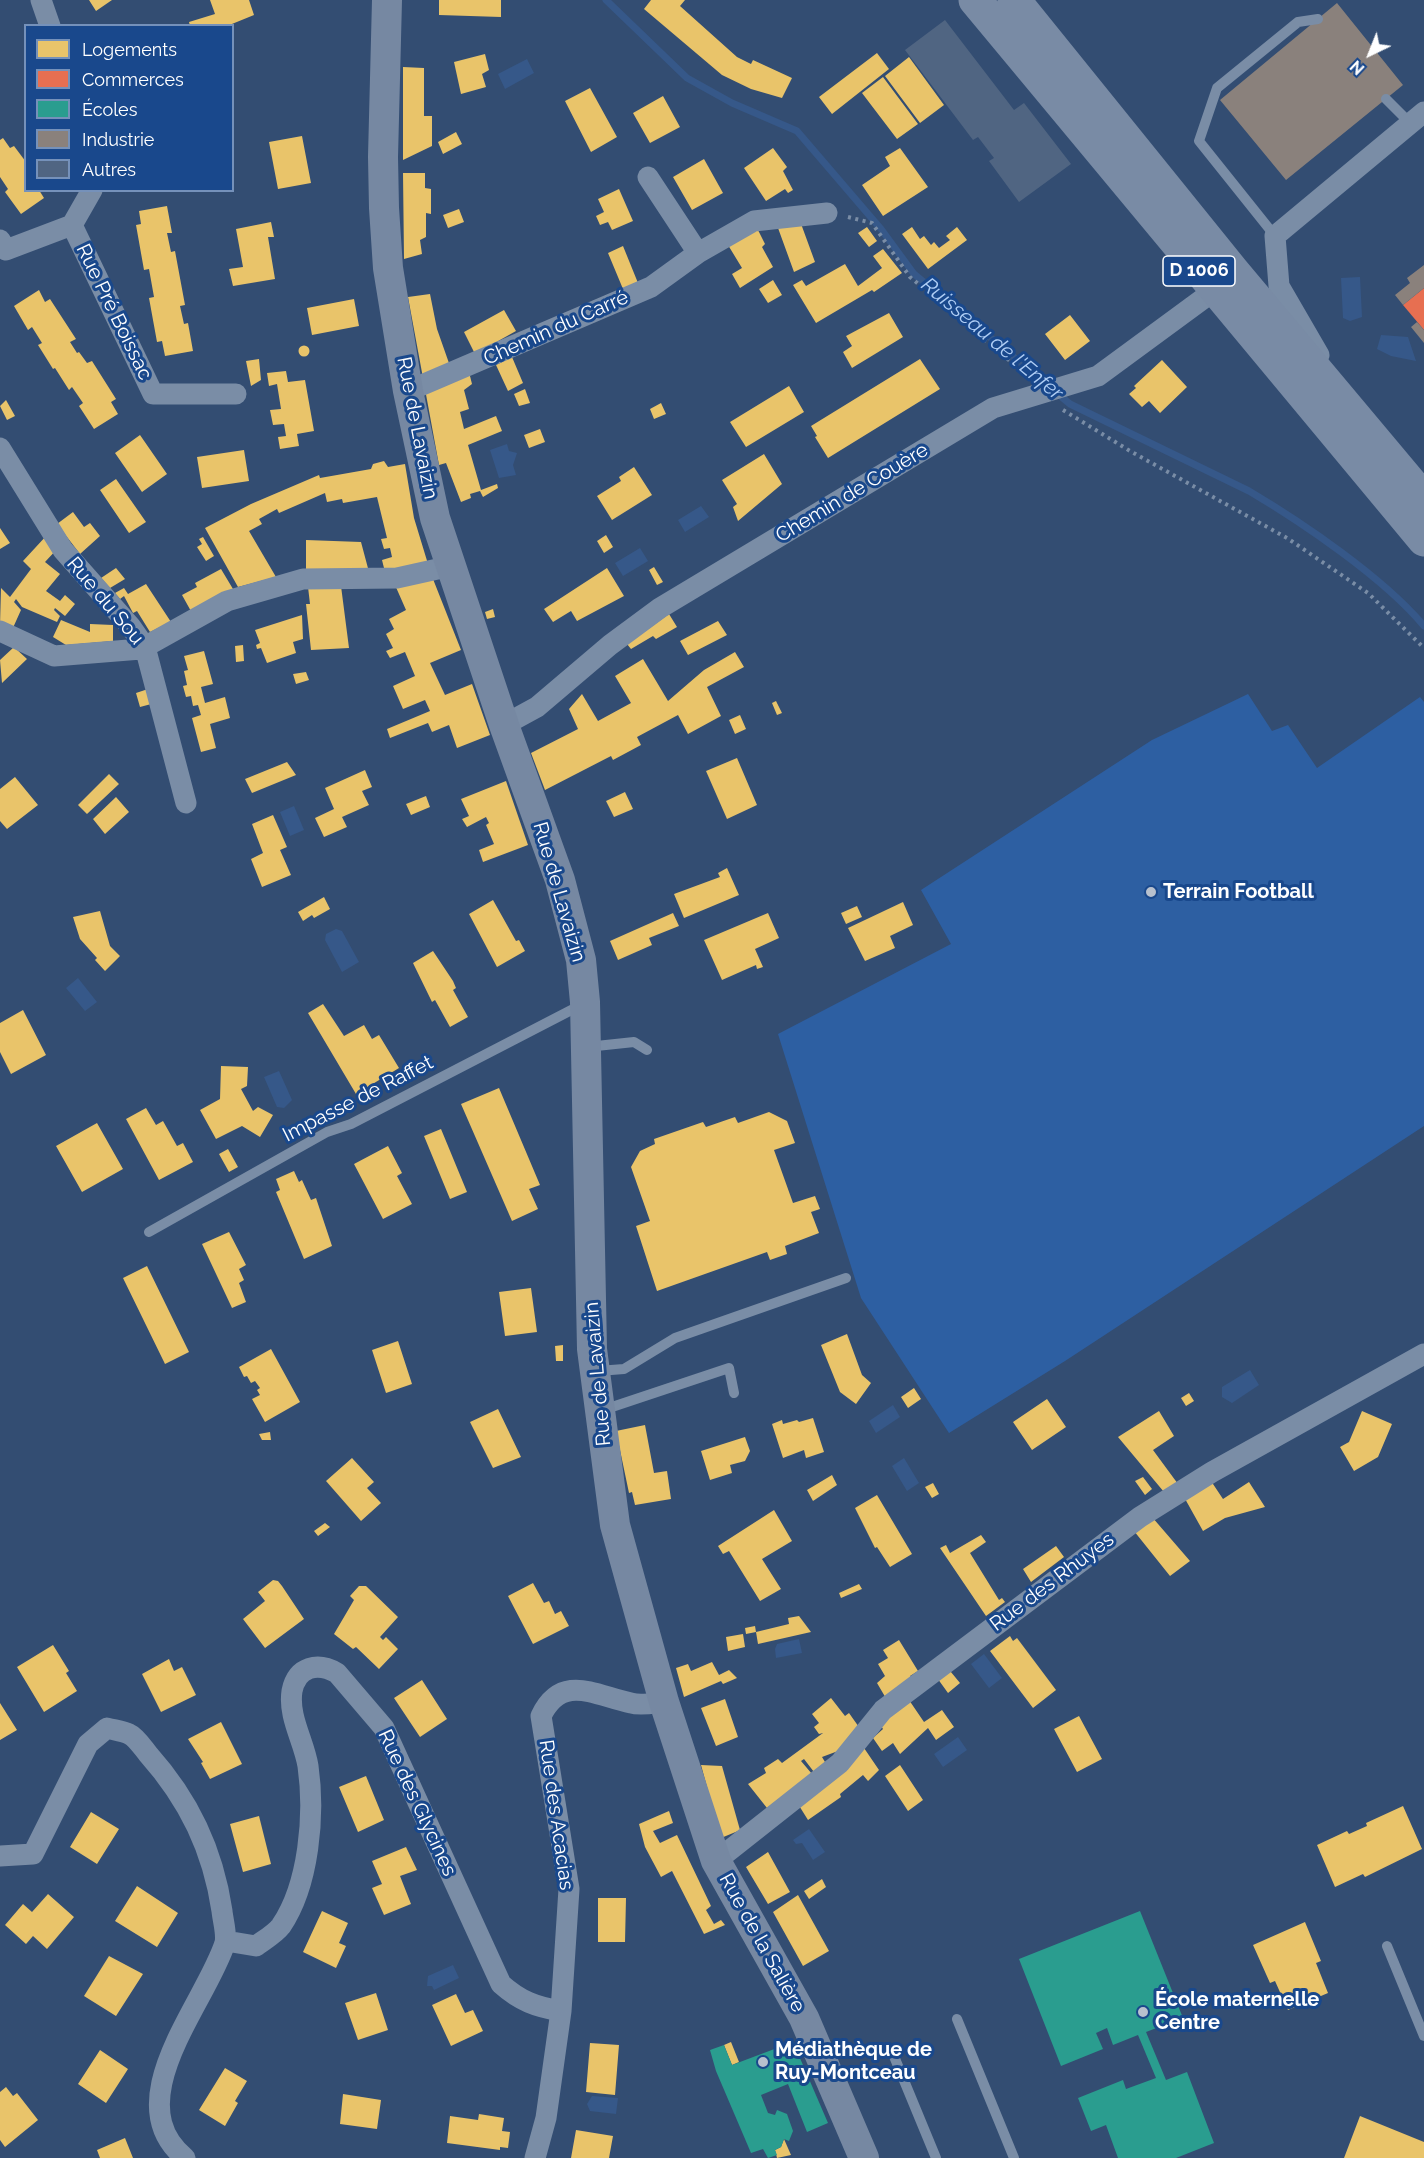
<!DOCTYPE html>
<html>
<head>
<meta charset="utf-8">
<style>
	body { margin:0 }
	#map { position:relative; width:1424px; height:2158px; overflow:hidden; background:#334d72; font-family:Raleway,sans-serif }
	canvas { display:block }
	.legend { position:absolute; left:24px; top:24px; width:210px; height:168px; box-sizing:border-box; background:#19488c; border:2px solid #7591ba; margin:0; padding:8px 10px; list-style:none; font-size:18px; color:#fff }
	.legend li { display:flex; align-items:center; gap:12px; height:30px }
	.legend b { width:30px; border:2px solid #7591ba }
	.north { position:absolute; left:1340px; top:24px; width:60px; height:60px; -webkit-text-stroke:4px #19488c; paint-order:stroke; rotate:223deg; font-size:16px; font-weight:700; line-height:24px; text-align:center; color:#fff }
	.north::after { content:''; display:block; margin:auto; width:21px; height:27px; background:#fff; clip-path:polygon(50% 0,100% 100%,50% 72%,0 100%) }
</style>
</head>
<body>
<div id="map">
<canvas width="1424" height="2158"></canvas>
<ul class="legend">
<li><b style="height:16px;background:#e9c46a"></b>Logements</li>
<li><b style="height:16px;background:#e76f51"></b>Commerces</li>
<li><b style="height:16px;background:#2a9d8f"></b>Écoles</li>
<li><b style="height:16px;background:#8a817c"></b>Industrie</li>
<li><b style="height:16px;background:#506582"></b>Autres</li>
</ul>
<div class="north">N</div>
</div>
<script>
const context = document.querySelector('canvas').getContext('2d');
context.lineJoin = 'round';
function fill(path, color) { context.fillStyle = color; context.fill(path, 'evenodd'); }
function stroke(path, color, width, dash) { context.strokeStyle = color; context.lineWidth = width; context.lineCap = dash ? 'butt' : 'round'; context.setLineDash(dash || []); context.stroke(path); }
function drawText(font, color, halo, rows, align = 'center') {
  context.font = font + ' Raleway,sans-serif'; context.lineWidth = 6; context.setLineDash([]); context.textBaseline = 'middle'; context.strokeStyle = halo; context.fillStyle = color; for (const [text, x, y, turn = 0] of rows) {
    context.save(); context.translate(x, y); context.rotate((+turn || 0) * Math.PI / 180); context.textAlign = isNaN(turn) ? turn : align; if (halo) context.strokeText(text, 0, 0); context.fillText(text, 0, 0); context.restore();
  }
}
const green = new Path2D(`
	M1248 694 1272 731 1288 725 1317 768 1420 697 1424 702V1126L1065 1361 949 1433 861 1298 778 1034 951 944 921 890 1152 740Z`);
const water = new Path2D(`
	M527 59 534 73 505 89 498 74Z
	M1360 277 1362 317 1350 321 1343 318 1341 278Z
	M1381 335 1408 337 1416 361 1391 356 1377 349Z
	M507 444 509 451 517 453 513 465 516 475 499 478 490 450Z
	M701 506 709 517 685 532 678 520Z
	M640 548 648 561 623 576 615 563Z
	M294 806 304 830 290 836 280 812Z
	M336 929 342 931 359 962 342 972 325 940 326 934Z
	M78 978 97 1002 85 1011 66 988Z
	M279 1071 292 1100 284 1108 277 1107 264 1077Z
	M1250 1370 1259 1385 1232 1403 1222 1397V1387Z
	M893 1405 900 1417 876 1433 869 1421Z
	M904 1458 919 1483 907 1491 892 1466Z
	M799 1639 802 1653 776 1658 775 1649 777 1644Z
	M984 1654 1002 1678 989 1688 971 1664Z
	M958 1737 967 1750 943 1767 934 1754Z
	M809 1829 825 1852 813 1860 802 1843 796 1844 793 1840Z
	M453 1965 459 1978 434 1990 432 1986H427L428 1976Z
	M592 2096 618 2098 616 2114 590 2111 587 2104Z`);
const homes = new Path2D(`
	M89 0H112L96 11Z
	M210 0H249L254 15 227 26H190L189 22 215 14Z
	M439 0H501V17L439 15Z
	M651 0H685L680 6 737 57 751 64 753 60 792 78 782 98 751 89 722 75 644 9Z
	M877 53 889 69 832 114 819 97Z
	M485 54 489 70 482 74 486 87 461 94 454 62Z
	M909 57 944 105 920 123 885 76Z
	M403 67 424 68V116H432V146L403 160Z
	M883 77 918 124 897 139 862 93Z
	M590 88 617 137 591 152 565 101Z
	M663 96 680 127 650 143 633 113Z
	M456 132 462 144 443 154 438 142Z
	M302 136 311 183 278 189 269 142Z
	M3 138 10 148 14 146 26 162V190H39L44 198 21 214 5 192 8 189 0 177V140Z
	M773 148 787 167 783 171 793 190 788 193 785 189 766 201 744 168Z
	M900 148 928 187 883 216 862 185 890 166 885 157Z
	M704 159 723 193 692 210 673 177Z
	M403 173H425V188L431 189V214L426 213V237L420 240 422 254 404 259Z
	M619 189 633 221 612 230 608 222 600 225 596 216 604 212 598 199Z
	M167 206 172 233H167L171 252 175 251 185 305 180 306 184 324 188 323 193 351 165 356 162 341 157 342 149 298 154 297 149 269 144 270 136 225 141 224 139 211Z
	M459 209 464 222 448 228 443 215Z
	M800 221 815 262 794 272 778 228Z
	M271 222 274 237H268L275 279 233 286 229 269 243 267 236 229Z
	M867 227 877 241 869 247 858 233Z
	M912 227 920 239 924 236 931 245 934 242 939 248 950 240 946 236 957 227 967 240 928 269 902 234Z
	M757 228 765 244 762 247 773 267 740 288 732 274 742 268 728 245Z
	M623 246 638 283 623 289 608 253Z
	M883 249 902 273 874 292 872 290 816 323 793 285 802 280 806 286 845 264 858 286 882 268 873 256Z
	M773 280 782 295 768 303 759 289Z
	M39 290 45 302 50 299 76 339 70 342 77 353 79 352 87 363 92 361 116 399 111 402 118 414 94 429 79 406 83 403 72 387 69 390 55 368 53 369 38 345 42 343 32 327 28 330 14 306Z
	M430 294 437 329 450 366 423 378 408 297Z
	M354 299 359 326 312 335 307 308Z
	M504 310 516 331 475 354 464 332Z
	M889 313 903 337 852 368 843 352 852 346 846 336Z
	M1070 315 1090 341 1065 360 1045 334Z
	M298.5 351a5.5 5.5 0 1 1 11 0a5.5 5.5 0 1 1-11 0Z
	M512 357 523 383 508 391 496 365Z
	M259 359 261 380 251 386 246 361Z
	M920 359 940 389 828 458 815 437 817 436 811 426Z
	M1162 360 1187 387 1160 413 1149 401 1142 407 1129 394 1136 388 1134 386Z
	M286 371 288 382 305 380 314 431 297 434 299 446 280 449 278 437 286 436 284 424 273 425 270 410 281 409 277 384 269 386 267 373Z
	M469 372 472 384 464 390 469 409 460 412 464 429 496 416 502 431 468 445 481 490 497 484 498 488 483 497 480 491 470 494 471 498 461 502 446 463 439 465 425 389Z
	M789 386 804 412 746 447 730 422Z
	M525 389 530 403 519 406 514 394Z
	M6 400 15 416 7 420 0 406Z
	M661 403 666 414 654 419 650 409Z
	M540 429 545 442 529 448 524 435Z
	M140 435 167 474 142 492 115 453Z
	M244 450 249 481 202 488 197 457Z
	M764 454 782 484 738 521 733 507 737 504 722 480Z
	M384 461 388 467 405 464 414 518 428 564 385 572 382 560 392 557 390 548 384 549 381 539 387 538 377 497 343 503 342 499 327 502 325 493 279 513 277 509 259 519 262 524 249 531 276 577 238 587 205 528 251 504 319 475 320 478 371 469 373 464Z
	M634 467 652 495 612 520 597 496 621 481 619 477Z
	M116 479 146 522 129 533 100 490Z
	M73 512 84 527 90 523 100 536 80 554 57 524Z
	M0 528 10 543 0 549Z
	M47 535 58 548 45 562 60 574 46 591 60 601 65 595 75 604 65 616 55 608 54 610 60 616 57 622 22 607 16 599 14 602 21 610 12 630 0 625 1 588 10 597 31 569 23 561Z
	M606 535 613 547 604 553 597 541Z
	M203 537 214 556 206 561 197 547 202 544 199 539Z
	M306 540 361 542 369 572 306 569Z
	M654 567 663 582 657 585 649 570Z
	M116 568 125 579 110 588 101 578Z
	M607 568 624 596 577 621 571 611 553 622 544 609Z
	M221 569 233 589 192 613 182 595 197 587 195 583Z
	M433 579 461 650 430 663 445 695 472 684 490 735 457 748 449 725 432 732 428 723 390 738 387 729 430 711 425 700 403 709 393 686 415 676 405 652 390 658 386 651 393 648 386 634 394 629 389 619 406 610 395 585Z
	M146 584 171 622 150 632 137 611 133 613 124 596 120 599 115 593 124 588 128 594Z
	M341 586 349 648 311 650 306 604H310L308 587Z
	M493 609 495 617 487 619 485 612Z
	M669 614 677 627 656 639 653 636 631 649 627 644Z
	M302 615 303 639 293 642 296 653 267 663 261 648 257 649 256 645 260 643 255 630Z
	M61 620 90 632V624L113 625V641L66 645 53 637Z
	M718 621 727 635 688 655 680 641Z
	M243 645 244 661 236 662 235 646Z
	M14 647 27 659 2 683 0 660Z
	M204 651 213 684 201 687 205 703 225 697 230 718 210 724 216 748 201 752 192 718 201 715 198 705 193 706 191 696 186 697 183 686 187 685 184 671 188 670 184 656Z
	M735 652 744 667 707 687 721 716 688 734 678 715 637 737 641 745 613 760 611 756 545 790 531 753 578 729 569 709 582 694 598 721 631 703 615 676 643 659 668 701 704 670Z
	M306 672 309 680 296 684 293 674Z
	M151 688 155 703 140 707 136 693Z
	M776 701 782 713 777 715 772 703Z
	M740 715 746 729 735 734 729 720Z
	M737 758 757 805 727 819 706 771Z
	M287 762 296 775 252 793 245 779Z
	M365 770 372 787 362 791 369 805 342 817 347 827 324 837 315 818 334 809 325 788Z
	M109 774 119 784 87 814 78 805Z
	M15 777 38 805 7 829 0 821V789Z
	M506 781 528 845 483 862 479 850 494 844 486 825 489 823 486 817 467 827 462 819 469 816 461 799Z
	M625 792 633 809 614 817 606 801Z
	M426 796 430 807 411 815 406 804Z
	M116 797 129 812 105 834 93 819Z
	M273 815 287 847 280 850 291 875 262 887 251 859 263 853 252 824Z
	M727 868 739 895 684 918 674 894 720 877 718 873Z
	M324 897 330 909 314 918 312 915 303 921 298 912Z
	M493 900 516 941 519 940 525 951 497 967 469 914Z
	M903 902 913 925 890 936 895 948 865 961 848 928Z
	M857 906 862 917 846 924 841 913Z
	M100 911 110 946 120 956 105 971 95 960 97 958 80 939 73 917Z
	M673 913 679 926 649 938 652 945 618 960 610 941Z
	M768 913 779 938 755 949 763 967 757 969 756 965 722 980 704 940Z
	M433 951 453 981 456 988 453 990 468 1017 450 1027 435 1000 432 1002 413 963Z
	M323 1004 344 1036 364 1025 372 1039 379 1035 399 1068 356 1094 308 1013Z
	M23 1010 46 1055 11 1074 0 1052V1023Z
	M221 1066 248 1067 247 1086 241 1089 253 1111 258 1107 273 1115 260 1137 242 1126 216 1139 200 1110 220 1099Z
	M499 1088 540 1185 529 1189 538 1209 512 1221 461 1104Z
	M146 1108 156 1125 163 1121 177 1146 183 1143 193 1162 159 1180 126 1119Z
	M769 1112 787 1121 795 1143 774 1150 793 1203 815 1196 820 1209 811 1212 819 1233 785 1246 787 1254 770 1260 767 1252 657 1291 636 1226 650 1221 631 1167 640 1151 655 1144 654 1139 703 1122 706 1127 735 1117 738 1123Z
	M97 1123 123 1169 82 1192 56 1146Z
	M441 1129 467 1192 450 1199 424 1136Z
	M388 1146 402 1173 397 1176 412 1204 383 1219 354 1164Z
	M228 1149 238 1167 229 1172 219 1154Z
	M294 1171 299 1182 302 1180 311 1200 316 1198 332 1246 304 1259 276 1192 280 1190 276 1179Z
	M229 1232 246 1265 239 1269 244 1280 239 1283 246 1302 232 1308 202 1244Z
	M147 1266 189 1352 165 1364 123 1278Z
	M531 1288 537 1332 505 1336 499 1292Z
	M847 1334 862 1375 871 1383 856 1404 840 1392 821 1345Z
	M398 1341 412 1384 386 1393 372 1350Z
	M563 1345V1361H556L555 1346Z
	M271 1349 300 1402 265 1422 252 1399 260 1395 257 1390 260 1388 255 1381 251 1383 247 1376 244 1377 239 1367Z
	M914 1388 921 1399 908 1408 901 1397Z
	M1189 1393 1194 1401 1186 1406 1181 1398Z
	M1047 1399 1066 1427 1032 1450 1013 1422Z
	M498 1409 521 1457 493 1468 470 1422Z
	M1159 1411 1174 1436 1153 1450 1178 1484 1164 1492 1118 1437Z
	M1362 1411 1392 1424 1378 1457 1354 1471 1340 1447 1349 1442Z
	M813 1418 824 1452 806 1458 804 1450 783 1458 772 1424 782 1420 783 1424 797 1420 799 1422Z
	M645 1425 654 1473 667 1471 671 1499 635 1505 632 1492 629 1493 616 1431Z
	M270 1432 271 1440H262L259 1434Z
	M745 1437 750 1451 745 1461 730 1465 732 1473 710 1480 701 1451Z
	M352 1458 374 1482 367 1488 381 1503 361 1521 326 1481Z
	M832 1475 837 1485 813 1501 807 1490Z
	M1143 1477 1152 1489 1145 1495 1135 1481Z
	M1211 1481 1223 1499 1249 1482 1265 1507 1225 1518 1203 1531 1184 1497Z
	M933 1483 939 1494 932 1498 925 1487Z
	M877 1495 912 1554 890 1567 877 1547 875 1548 855 1508Z
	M774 1510 792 1541 762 1559 781 1589 760 1601 729 1551 723 1554 718 1546Z
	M1152 1517 1190 1561 1170 1576 1134 1531Z
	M325 1523 330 1527 318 1536 314 1531Z
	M981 1535 986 1542 970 1553 999 1600 1002 1598 1005 1602 986 1616 940 1548 946 1545 950 1553Z
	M1056 1546 1064 1557 1031 1582 1023 1569Z
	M273 1580 278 1581 282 1586 304 1619 265 1648 243 1619 265 1601 258 1592Z
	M533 1583 544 1603 549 1601 555 1614 561 1611 569 1626 533 1644 508 1596Z
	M859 1584 862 1589 841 1598 839 1593Z
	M359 1586H366L398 1617 380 1637 383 1640 386 1637 398 1649 379 1669 356 1647 353 1649 334 1634 354 1600 350 1596Z
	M799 1616 811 1632 758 1644 756 1632 746 1634 745 1628 755 1626 756 1632 789 1624 788 1618Z
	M743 1634 745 1647 728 1651 726 1637Z
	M1010 1636 1013 1641 1017 1638 1056 1690 1033 1708 990 1651Z
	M899 1640 918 1671 910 1676 912 1679 887 1700 877 1683 885 1676 878 1664 888 1658 883 1650Z
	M53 1645 69 1671 66 1673 77 1691 44 1712 17 1667Z
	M169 1659 174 1671 182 1667 196 1695 161 1712 142 1674Z
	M712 1662 719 1675 729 1670 737 1678 723 1684 721 1681 684 1697 676 1668 688 1664 691 1671Z
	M946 1666 960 1683 948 1693 935 1675Z
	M422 1680 447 1719 420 1737 394 1698Z
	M831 1698 845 1716 849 1713 861 1730 838 1751 822 1757 825 1762 814 1772 804 1759 801 1761 812 1774 767 1808 748 1784 766 1773 764 1768 778 1759 782 1763 823 1733 819 1734 814 1727 819 1723 812 1714Z
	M725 1699 738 1737 716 1746 701 1708Z
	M909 1700 924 1722 942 1710 954 1727 936 1740 928 1728 900 1754 893 1743 882 1751 873 1738 883 1729 880 1724Z
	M0 1703 17 1730 0 1740Z
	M1079 1716 1102 1759 1077 1772 1054 1729Z
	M221 1722 242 1764 210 1779 201 1763 203 1762 188 1739Z
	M864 1748 879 1770 868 1781 863 1775 840 1794 841 1797 808 1820 798 1804Z
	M701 1765 722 1766 740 1830 738 1831 721 1838Z
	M900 1765 923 1800 908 1811 885 1776Z
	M366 1776 384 1820 358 1832 339 1787Z
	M1403 1806 1422 1849 1365 1877 1363 1874 1335 1887 1317 1845 1347 1831 1349 1834 1367 1826 1366 1823Z
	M669 1811 673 1823 653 1831 660 1843 677 1835 711 1906 706 1910 714 1924 721 1920 725 1925 704 1934 672 1871 661 1877 645 1847 639 1824Z
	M91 1812 119 1829 97 1864 70 1847Z
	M259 1816 271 1864 243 1872 230 1824Z
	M406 1847 417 1870 400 1876 411 1904 384 1915 372 1888 382 1884 372 1861Z
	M768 1852 790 1892 768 1904 746 1867Z
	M822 1879 826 1887 809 1899 804 1891Z
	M137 1886 178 1913 157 1947 115 1921Z
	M48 1894 74 1917 47 1949 33 1936 26 1944 5 1925 23 1904 32 1912Z
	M798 1895 829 1951 803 1966 773 1912Z
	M598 1898H626L625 1942H598Z
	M322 1911 348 1923 339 1943 346 1946 336 1968 303 1952Z
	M1305 1922 1321 1961 1316 1963 1328 1993 1288 2010 1275 1981 1270 1983 1253 1945Z
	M109 1956 143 1974 116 2016 84 1996Z
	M376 1993 388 2030 358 2040 345 2003Z
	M456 1994 465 2013 473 2010 483 2031 451 2046 432 2005Z
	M731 2042 739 2062 732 2065 724 2045Z
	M590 2043 619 2045 615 2095 586 2092Z
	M100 2050 128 2069 106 2103 78 2084Z
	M225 2068 247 2081 235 2101 238 2103 225 2126 199 2110Z
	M6 2087 13 2096 17 2093 38 2120 5 2147 0 2140V2092Z
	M343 2094 381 2100 377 2129 340 2124Z
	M479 2114 504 2118 502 2131 510 2132 508 2148 500 2147V2150L447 2143 450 2116 478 2120Z
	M1360 2116 1424 2142V2158H1344Z
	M576 2130 613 2136 609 2158H571Z
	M125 2138 133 2158H100L97 2150Z
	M784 2139 791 2155 777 2158 775 2150 781 2147Z`);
const shops = new Path2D(`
	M1424 288V330L1403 305Z`);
const schools = new Path2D(`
	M1140 1911 1183 2018 1146 2032 1166 2080 1187 2072 1214 2143 1176 2158H1118L1106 2125 1091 2131 1078 2098 1123 2080 1126 2089 1156 2078 1138 2035 1113 2045 1107 2028 1096 2033 1103 2049 1061 2066 1019 1959Z
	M793 2042 828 2123 807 2132 788 2084 761 2095 768 2113 775 2115 777 2110 787 2114 793 2131 789 2141 784 2139 781 2147 775 2150 777 2155 768 2158 763 2149 751 2153 716 2071 710 2050 724 2045 732 2065Z`);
const industry = new Path2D(`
	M1337 3 1403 85 1286 180 1220 100Z
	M1424 265V288L1403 305 1395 295 1410 283 1407 278Z
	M1417 322 1424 330V343L1411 327Z`);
const stream = new Path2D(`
	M606 0 687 78 732 103 797 131 881 229 914 274 1070 404 1249 491C1303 523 1384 578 1424 626`);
const building = new Path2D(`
	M945 20 1014 110 1024 103 1071 164 1019 202 989 161 994 158 978 137 973 140 905 50Z`);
const path = new Path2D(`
	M848 217 872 223 910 277 1028 376
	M1063 410 1130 451 1287 538 1368 593 1424 648`);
const service = new Path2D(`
	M1386 99 1410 123
	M1275 236 1199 141 1217 88 1298 22 1318 19
	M587 1047 634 1042 647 1050
	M149 1232 327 1132 351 1124 583 1004
	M598 1371 624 1369 675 1338 846 1278
	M603 1410 729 1368 734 1393
	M1387 1946 1424 2036
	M957 2019 1014 2158
	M891 2049 936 2158`);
const minor = new Path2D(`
	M41 0 50 26
	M648 177 698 253
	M92 190 72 225 153 394H236
	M0 240 6 250 72 225
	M1319 355 1279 286 1275 236 1424 112
	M408 391 651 287 698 253 754 221 827 213
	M0 448 63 550 131 627 145 647 186 803
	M0 631 54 656 141 649 227 601 303 579 397 578 451 566
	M504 725 537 707 610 645 660 608 993 408 1098 376 1215 290
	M0 1856 33 1854 88 1744 107 1728C114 1730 123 1731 129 1734 136 1737 143 1748 148 1754 189 1800 213 1850 222 1911 223 1921 227 1934 225 1943 206 2003 116 2101 185 2158
	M716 1861 840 1763 883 1710 1140 1517 1212 1472 1424 1354
	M226 1941 256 1946C264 1940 275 1934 281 1926 309 1885 315 1815 308 1766 304 1741 288 1717 292 1691 297 1666 318 1662 337 1673L384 1728 501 1984C520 2001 536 2007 561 2011
	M535 2158 546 2118 561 2011 569 1889 541 1716C562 1672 596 1696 631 1703 641 1706 654 1703 664 1702`);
const secondary = new Path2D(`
	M387 0 383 157 384 208 388 268 408 391 435 518 504 725 560 880 581 960 585 1002 592 1349 615 1525 664 1702 716 1861 804 2018 864 2158`);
const primary = new Path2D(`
	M975 0 1424 540
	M1014 0 1233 271 1424 499`);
const markers = [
	[1151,892,6,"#b8c1ce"],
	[1143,2012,6,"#b8c1ce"],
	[763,2062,6,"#b8c1ce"]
];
const shields = [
	[1199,271,72]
];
const shieldNames = [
	["D 1006",1199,271]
];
const streetNames = [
	["Rue Pré Boissac",114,312,64],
	["Chemin du Carré",556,328,-24],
	["Rue de Lavaizin",417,428,79],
	["Chemin de Couère",852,493,-31],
	["Rue du Sou",105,601,50],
	["Rue de Lavaizin",559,892,74],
	["Impasse de Raffet",358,1099,-27],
	["Rue de Lavaizin",598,1374,-95],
	["Rue des Rhuyes",1052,1582,-37],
	["Rue des Glycines",417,1803,65],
	["Rue des Acacias",556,1815,82],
	["Rue de la Salière",762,1943,61]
];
const poiNames = [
	["Terrain Football",1163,892],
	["École maternelle",1155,2000],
	["Centre",1155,2023],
	["Médiathèque de",775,2050],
	["Ruy-Montceau",775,2073]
];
const waterNames = [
	["Ruisseau de l'Enfer",992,339,40]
];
fill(green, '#2d5fa2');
fill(water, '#365889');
fill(homes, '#e9c46a');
fill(shops, '#e76f51');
fill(schools, '#2a9d8f');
fill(industry, '#8a817c');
stroke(stream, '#365889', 7);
fill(building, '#506582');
stroke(path, '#7a8da6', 4, [3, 4.5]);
stroke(service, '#7a8da6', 10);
stroke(minor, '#7a8da6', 21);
stroke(secondary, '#7688a2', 30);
stroke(primary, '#798ba5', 33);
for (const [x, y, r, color] of markers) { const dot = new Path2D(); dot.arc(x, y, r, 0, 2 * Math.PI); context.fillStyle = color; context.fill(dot); stroke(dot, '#19488c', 2); }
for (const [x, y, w] of shields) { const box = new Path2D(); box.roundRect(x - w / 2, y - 15, w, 30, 4.5); context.fillStyle = '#19488c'; context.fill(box); stroke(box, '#fff', 1.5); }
drawText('bold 18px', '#fff', null, shieldNames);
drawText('20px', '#fff', '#19488c', streetNames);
drawText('bold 20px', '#fff', '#19488c', poiNames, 'left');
drawText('italic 21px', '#b0cef5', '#19488c', waterNames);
</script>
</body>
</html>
